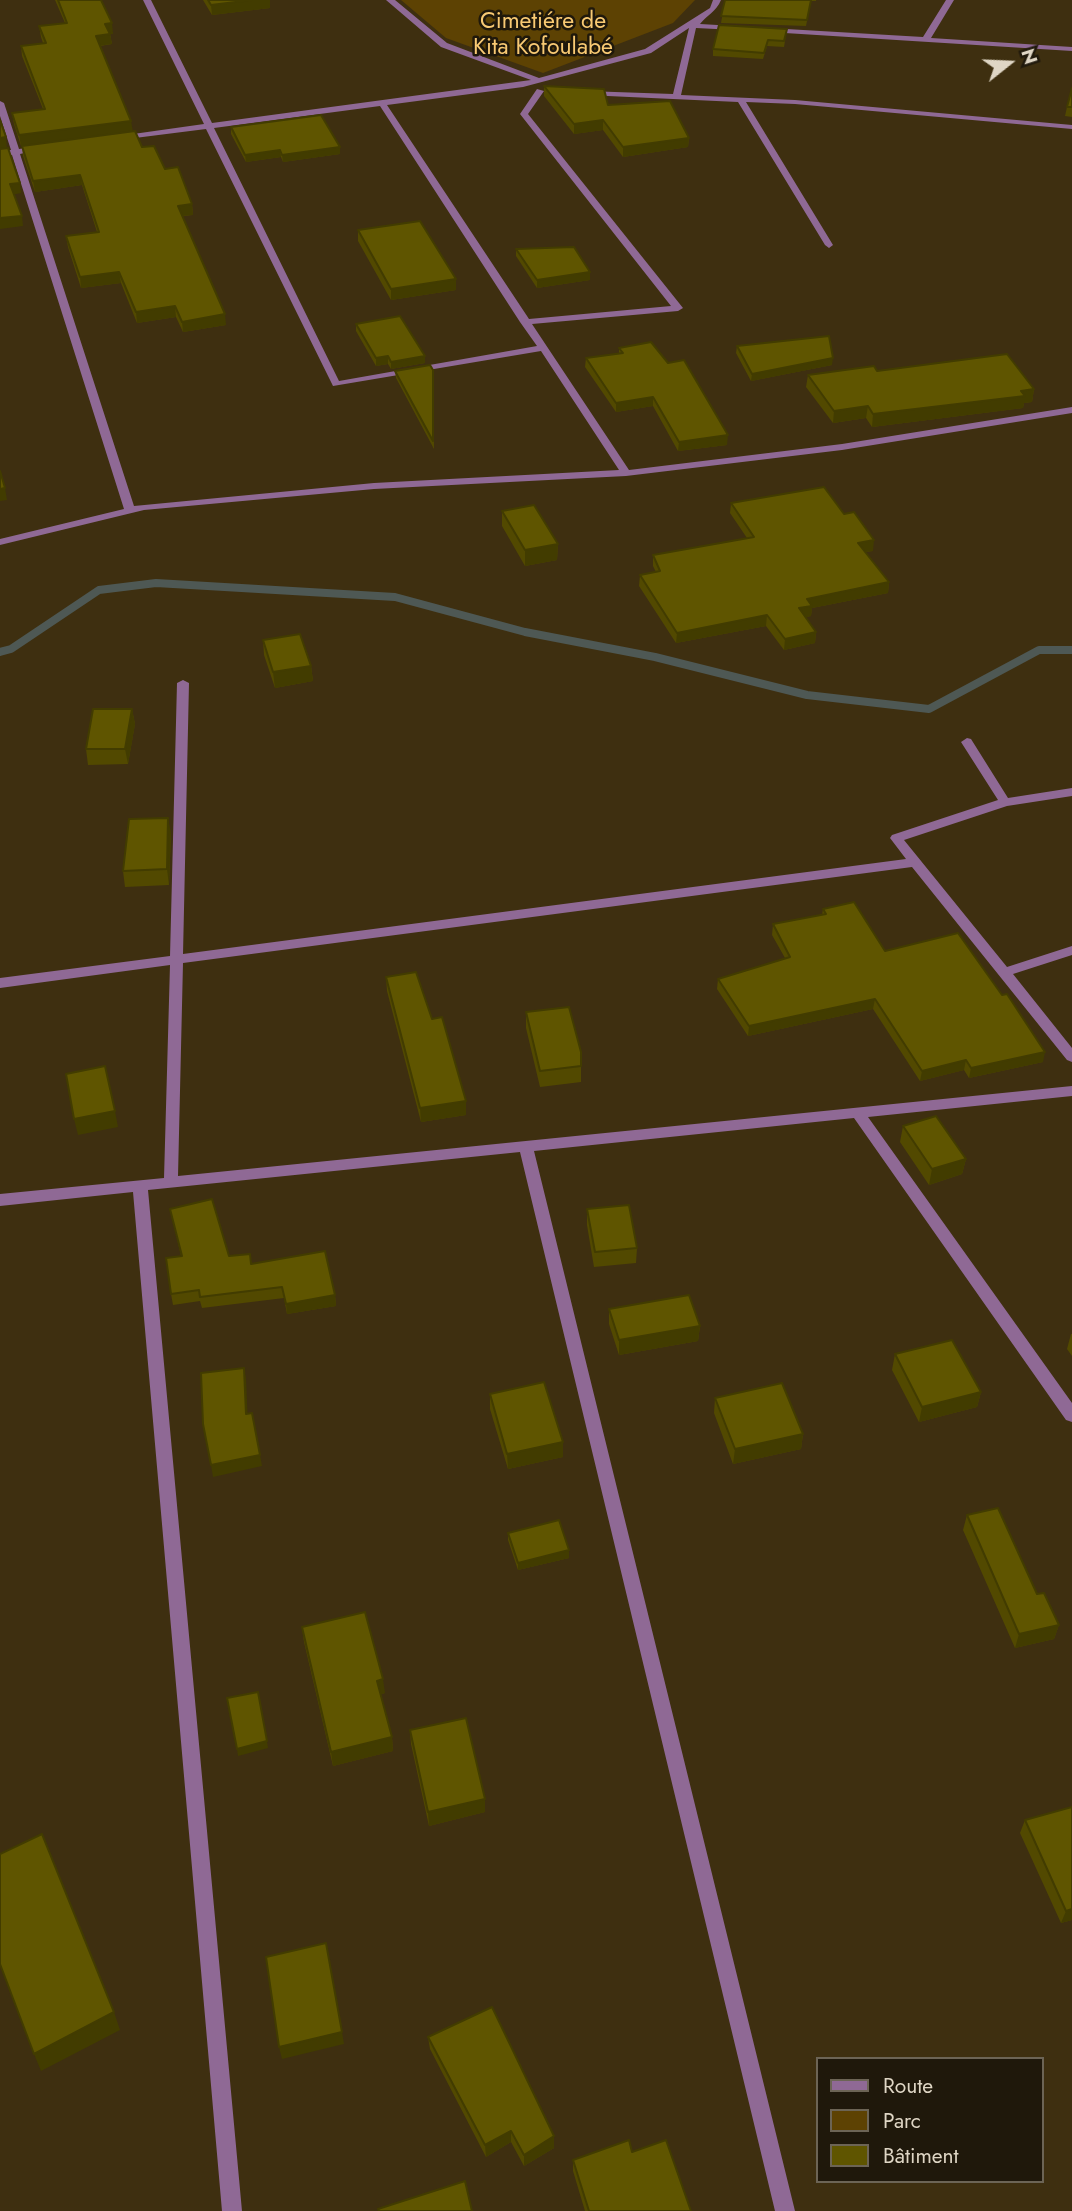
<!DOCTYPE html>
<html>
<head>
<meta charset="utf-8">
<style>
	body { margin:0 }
	#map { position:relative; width:1072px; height:2211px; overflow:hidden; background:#3e2f10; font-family:Jost,sans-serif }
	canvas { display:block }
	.legend { position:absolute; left:816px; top:2057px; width:228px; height:126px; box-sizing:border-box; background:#1f180b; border:2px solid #6c6455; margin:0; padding:9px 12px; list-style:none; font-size:21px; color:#dfd6c5 }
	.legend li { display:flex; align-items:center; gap:14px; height:35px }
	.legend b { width:35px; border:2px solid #6c6455 }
	.north { position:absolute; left:974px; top:28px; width:70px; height:70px; -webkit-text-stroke:5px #1f180b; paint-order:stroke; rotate:72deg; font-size:19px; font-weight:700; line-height:28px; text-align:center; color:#dfd6c5 }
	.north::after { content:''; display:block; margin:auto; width:24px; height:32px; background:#dfd6c5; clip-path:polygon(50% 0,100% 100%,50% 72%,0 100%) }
</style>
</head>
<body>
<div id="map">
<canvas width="1072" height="2211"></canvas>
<ul class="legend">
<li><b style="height:9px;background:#8f6995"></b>Route</li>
<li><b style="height:19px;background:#5d4203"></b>Parc</li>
<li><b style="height:19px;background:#5f5500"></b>Bâtiment</li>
</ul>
<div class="north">N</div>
</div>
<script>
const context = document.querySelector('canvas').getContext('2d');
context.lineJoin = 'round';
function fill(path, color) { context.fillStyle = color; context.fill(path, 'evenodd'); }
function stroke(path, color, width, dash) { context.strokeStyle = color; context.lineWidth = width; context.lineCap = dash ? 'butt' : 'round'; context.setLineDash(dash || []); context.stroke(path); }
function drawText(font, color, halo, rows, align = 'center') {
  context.font = font + ' Jost,sans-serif'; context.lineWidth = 5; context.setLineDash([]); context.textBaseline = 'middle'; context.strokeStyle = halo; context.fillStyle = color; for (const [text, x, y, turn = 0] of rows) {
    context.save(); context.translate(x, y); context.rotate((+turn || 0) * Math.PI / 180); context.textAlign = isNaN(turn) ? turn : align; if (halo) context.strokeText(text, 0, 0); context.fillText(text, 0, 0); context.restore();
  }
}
const green = new Path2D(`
	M401 0H695L673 23 543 73 446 38Z`);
const stream = new Path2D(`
	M0 652 11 649 99 590 156 583 395 597 525 632 655 657 807 695 929 709 1039 650H1072`);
const minor = new Path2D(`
	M143 0H151L212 123 531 80 441 47 386 0H395L447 43 539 78 645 49 710 8 713 0H721C716 12 706 16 700 24L735 26 739 28 735 30 696 28 681 95 795 100 1072 125V129L795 104 746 102 833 245 829 248 825 245 738 102 586 95 582 93 586 91 673 94 689 28 651 53 523 87 387 105 529 319 671 306 520 114 537 89 544 91 528 114 683 308 678 311 532 324 629 470 842 444 1072 407V413L842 450 626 476 374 489 144 510 0 545V539L124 509 12 155 0 157V151L11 150 0 116V101L4 103 19 149 39 146 43 149 20 154 134 506 374 483 619 470 541 351 333 386 206 129 119 140 115 138 119 136 204 124ZM380 106 520 322 537 346 339 381 214 128Z
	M946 0H954L931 38 1072 47V51L769 32 765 30 769 28 923 37Z
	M183 680 189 683 183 954 906 859 890 838 892 835 998 800 961 742 967 738 971 739 1008 798 1072 788V796L1007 806 904 840 1007 967 1072 946V955L1013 974 1072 1048V1062L1067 1060 912 867 183 963 178 1176 1072 1086V1096L868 1117 1072 1403V1422L1066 1420 854 1118 534 1151 795 2211H775L520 1152 148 1190 242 2211H222L133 1192 0 1206V1194L164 1178 170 965 0 988V978L170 956 177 683Z`);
const wall = new Path2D(`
	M55 0H101L113 34H110L112 44 100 46 132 131 142 147 165 169 192 204 193 215 183 216 226 325 183 332 176 317 137 323 121 283 81 288 68 247 66 236 97 232 82 185 35 192 23 156 22 146H21L14 124 12 113 43 109 22 56 21 46 43 43 41 37 39 26 65 23Z
	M203 0H270V8L212 15Z
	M725 0H816V1H811L806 26 721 23Z
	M787 29 784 47 767 46 763 59 713 56V49Z
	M544 86 608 105 689 138 688 147 623 157 603 130 574 134 544 96Z
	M1072 88V117L1065 116 1067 107Z
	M231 127 340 147V154L283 162 281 157 246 162 231 134Z
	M358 230 456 290 391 300 358 241Z
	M516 249 590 280 537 288 516 256Z
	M356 324 425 356V363L391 369 388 364 376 366 356 331Z
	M737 346 832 365 751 381 736 353Z
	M619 348 727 445 678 451 653 406 616 412 585 367 586 358 619 354Z
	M433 370 434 449 396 378 395 371Z
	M877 371 1034 389 1032 402 1024 403 1023 408 872 427 866 418 833 423 806 387 808 375Z
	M731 503 873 551 865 552 889 582 888 593 812 608 811 616 806 617 816 632 815 643 784 650 766 626 676 643 639 586 640 575 656 572 653 566V555L747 538 730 513Z
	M502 511 558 544 557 560 525 566 502 526Z
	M263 640 311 666 313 681 275 688 264 655Z
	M132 709 135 724 128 764 88 765 86 749Z
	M171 833 169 885 125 887 123 871Z
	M823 909 885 951 1043 1062 969 1078 964 1070 920 1081 873 1009 748 1036 717 989 718 979 785 958 772 935 773 924 822 915Z
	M386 977 432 1019 466 1101V1115L421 1122 387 991Z
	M526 1012 581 1052V1082L540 1087 526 1028Z
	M903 1126 966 1159 962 1174 929 1185 900 1142Z
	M170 1209 229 1256 252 1264 335 1295 336 1306 287 1314 284 1298 202 1308 200 1301 173 1305 171 1294 181 1256Z
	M587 1209 637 1248 636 1263 594 1267 587 1225Z
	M609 1309 700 1326 698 1341 619 1355 609 1324Z
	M1071 1334H1072V1356L1067 1349Z
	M895 1354 981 1392 977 1407 919 1422 892 1370Z
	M490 1394 563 1457 508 1469 490 1409Z
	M715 1398 803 1434 801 1449 733 1464 714 1413Z
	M967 1515 1037 1594 1059 1625 1054 1639 1015 1648 963 1530Z
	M508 1533 569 1558 518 1570 508 1540Z
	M302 1627 385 1693 381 1694 392 1737 393 1751 333 1766 304 1642Z
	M410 1730 485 1812 429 1826 411 1744Z
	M1025 1820 1072 1920 1061 1923 1020 1833Z
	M428 2037 554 2148 524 2166 511 2142 486 2157 430 2049Z
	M632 2152 691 2211H585L573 2171V2160Z`);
const shadedWall = new Path2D(`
	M252 0H270V8L212 15 211 5Z
	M112 23 113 34H110L112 44 97 46 96 36 105 24Z
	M603 120V130L574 134V124Z
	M131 121 133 132 21 146 19 135Z
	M6 137 7 148 0 149V138Z
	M689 138 688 147 623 157V147Z
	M340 147V154L283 162 282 155Z
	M280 150 281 157 246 162 245 155Z
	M80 175 82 185 35 192 33 181Z
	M20 183 21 193 12 195 10 184Z
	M192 204 193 215 179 216 178 206Z
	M22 216 23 226 0 229V218Z
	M119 272 121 283 81 288 80 277Z
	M590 272V280L537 288V280Z
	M456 279V290L391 300V289Z
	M175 306 176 317 137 323 136 312Z
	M225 314 226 325 183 332 182 322Z
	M388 356V364L376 366V358Z
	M425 356V363L391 369V362Z
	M833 358 832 365 751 381 752 374Z
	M1034 389 1032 402 1024 403 1023 408 872 427 873 414Z
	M653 397V406L616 412V403Z
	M868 406 866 418 833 423 834 411Z
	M728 435 727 445 678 451 679 442Z
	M5 488 7 500 0 501V489Z
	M874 540 873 551 857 553 858 543Z
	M558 544 557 560 525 566V550Z
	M889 582 888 593 812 608 811 616 798 619 799 608 807 599Z
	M767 615 766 626 676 643 677 633Z
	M816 632 815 643 784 650 785 639Z
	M311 666 313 681 275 688 273 672Z
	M132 709 135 724 128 764 125 749Z
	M168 818 171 833 169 885 167 869Z
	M875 999 873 1009 748 1036 749 1026Z
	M1045 1052 1043 1062 969 1078 971 1068Z
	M966 1060 964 1070 920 1081 922 1071Z
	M466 1101V1115L421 1122 420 1108Z
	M115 1111 118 1127 78 1135 74 1119Z
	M966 1159 962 1174 929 1185 932 1169Z
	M335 1295 336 1306 287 1314 286 1304Z
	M700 1326 698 1341 619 1355V1340Z
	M244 1368 246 1379 248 1426 246 1414Z
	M981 1392 977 1407 919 1422 922 1407Z
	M803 1434 801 1449 733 1464 735 1449Z
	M563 1442V1457L508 1469 507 1454Z
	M260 1455 262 1466 213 1477 211 1465Z
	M569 1550V1558L518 1570V1563Z
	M1059 1625 1054 1639 1015 1648 1019 1634Z
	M383 1679 385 1693 379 1695 377 1681Z
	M392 1737 393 1751 333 1766 331 1752Z
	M267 1741 268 1748 238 1756 237 1749Z
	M485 1799V1812L429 1826 428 1812Z
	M1072 1909V1920L1061 1923 1066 1911Z
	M114 2012 120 2030 41 2071 34 2054Z
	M342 2032 344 2044 282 2059 279 2047Z
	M511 2131V2142L486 2157 485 2145Z
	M554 2136V2148L524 2166V2155Z`);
const building = new Path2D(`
	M58 0H101L112 23 105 24 110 34 96 36 131 121 19 135 12 113 45 109 21 46 46 43 39 26 67 23Z
	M208 0H252L211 5Z
	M725 0H811L807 20 721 16Z
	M719 25 787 29 784 41 768 40 764 53 713 49Z
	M544 86 604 89 608 105 670 101 689 138 623 147 603 120 574 124Z
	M1072 88V107H1067Z
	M321 115 340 147 282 155 280 150 245 155 231 127Z
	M0 120 6 137 0 138Z
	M135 131 142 147 154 146 165 169 178 167 192 204 178 206 225 314 182 322 175 306 136 312 119 272 80 277 66 236 99 232 80 175 33 181 22 146Z
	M8 148 20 183 10 184 22 216 0 218V149Z
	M420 221 456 279 391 289 358 230Z
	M574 247 590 272 537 280 516 249Z
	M400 316 425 356 391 362 388 356 376 358 356 324Z
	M829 336 833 358 752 374 737 346Z
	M651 342 668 363 684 360 728 435 679 442 653 397 616 403 586 358 623 353 619 348Z
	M1007 354 1034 389 1021 391 1025 396 873 414 868 406 834 411 808 375 874 366 877 371Z
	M430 365 433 370V441L395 371Z
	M0 471 5 488 0 489Z
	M824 487 844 514 854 512 874 540 858 543 889 582 807 599 812 606 799 608 816 632 785 639 767 615 677 633 640 575 660 571 653 555 754 537 731 503Z
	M534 505 558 544 525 550 502 511Z
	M300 634 311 666 273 672 263 640Z
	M93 709H132L125 749H86Z
	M168 818 167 869 123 871 129 819Z
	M854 902 885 951 958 933 1002 995 1007 994 1045 1052 971 1068 966 1060 922 1071 875 999 749 1026 718 979 790 957 773 924 826 914 823 909Z
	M416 972 432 1019 442 1017 466 1101 420 1108 386 977Z
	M569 1007 581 1052V1066L540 1071 526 1012Z
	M105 1066 115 1111 74 1119 66 1074Z
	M936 1116 966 1159 932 1169 903 1126Z
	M212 1199 229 1256 250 1254 251 1264 325 1251 335 1295 286 1304 282 1287 200 1297 199 1290 171 1294 166 1258 182 1256 170 1209Z
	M629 1205 637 1248 595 1252 587 1209Z
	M689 1295 700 1326 619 1340 609 1309Z
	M952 1340 981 1392 922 1407 895 1354Z
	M244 1368 246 1414 252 1413 260 1455 211 1465 203 1424 201 1373Z
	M544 1382 563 1442 507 1454 490 1394Z
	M782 1383 803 1434 735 1449 715 1398Z
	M998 1508 1037 1594 1044 1593 1059 1625 1019 1634 967 1515Z
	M559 1520 569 1550 518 1563 508 1533Z
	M365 1612 383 1679 377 1681 392 1737 331 1752 302 1627Z
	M258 1692 267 1741 237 1749 227 1698Z
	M466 1718 485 1799 428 1812 410 1730Z
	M1072 1807V1909L1066 1911 1025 1820Z
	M42 1834 114 2012 34 2054 0 1964V1854Z
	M326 1943 342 2032 279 2047 266 1957Z
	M492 2007 554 2136 524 2155 511 2131 485 2145 428 2037Z
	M629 2140 632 2152 666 2140 691 2211H589L573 2160Z
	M465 2181 472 2211H379L378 2209Z`);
const farParknames = [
	["Cimetiére de",543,22],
	["Kita Kofoulabé",543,48]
];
fill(green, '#5d4203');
stroke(stream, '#4e5854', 8);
fill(minor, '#8f6995');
fill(wall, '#524900');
fill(shadedWall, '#423c00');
fill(building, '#5f5500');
stroke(building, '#423c00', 2);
drawText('23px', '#f9ca73', '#1f180b', farParknames);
</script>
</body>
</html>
